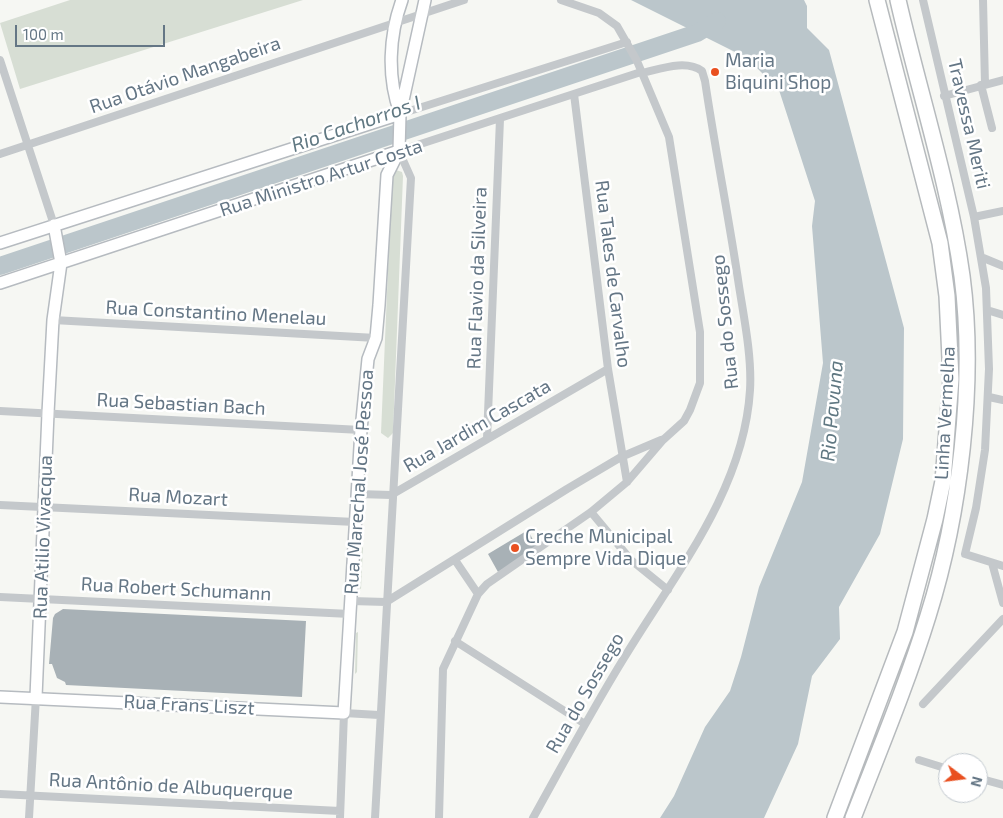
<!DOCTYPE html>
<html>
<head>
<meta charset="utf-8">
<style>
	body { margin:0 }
	#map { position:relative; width:1003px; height:818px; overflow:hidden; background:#f6f7f3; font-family:"Exo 2",sans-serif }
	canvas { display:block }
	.north { position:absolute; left:938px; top:753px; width:50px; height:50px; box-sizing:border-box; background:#fff; border:1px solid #c1c8ce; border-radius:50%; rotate:105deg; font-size:14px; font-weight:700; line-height:20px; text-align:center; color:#647685 }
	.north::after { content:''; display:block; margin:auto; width:18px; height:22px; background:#e95020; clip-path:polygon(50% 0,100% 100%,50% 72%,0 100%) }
	.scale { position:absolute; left:15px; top:25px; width:150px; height:22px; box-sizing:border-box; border:2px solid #647685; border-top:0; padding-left:6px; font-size:15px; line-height:18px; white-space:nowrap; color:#647685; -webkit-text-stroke:4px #fff; paint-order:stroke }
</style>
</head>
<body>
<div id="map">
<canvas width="1003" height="818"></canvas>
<div class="north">N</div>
<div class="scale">100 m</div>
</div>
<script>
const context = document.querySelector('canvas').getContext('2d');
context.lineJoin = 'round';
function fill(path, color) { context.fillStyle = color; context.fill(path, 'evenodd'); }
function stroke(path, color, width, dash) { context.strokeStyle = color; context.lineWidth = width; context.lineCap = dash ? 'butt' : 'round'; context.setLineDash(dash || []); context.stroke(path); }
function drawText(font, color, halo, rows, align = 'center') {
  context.font = font + ' "Exo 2",sans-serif'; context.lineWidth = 5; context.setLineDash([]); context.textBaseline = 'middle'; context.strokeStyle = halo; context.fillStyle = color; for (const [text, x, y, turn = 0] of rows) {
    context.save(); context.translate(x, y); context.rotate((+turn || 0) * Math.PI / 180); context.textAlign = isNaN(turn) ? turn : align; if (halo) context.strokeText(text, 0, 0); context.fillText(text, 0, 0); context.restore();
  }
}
const green = new Path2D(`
	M70 0H303L20 89 0 23Z
	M396 170 402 172 403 176 393 433 388 438 381 433 392 176Z
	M362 547 363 548 361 589 359 588Z
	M358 632 357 672 355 674 356 633Z`);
const water = new Path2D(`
	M631 0H804L807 6V28L829 50 904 328 903 439 880 534 839 607 840 639 812 676 798 744 764 818H660L674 796 705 727 730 691 741 657 759 587 802 482 823 363 812 226 815 201 779 90 747 58Z`);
const river = new Path2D(`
	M0 266 697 33 717 21`);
const building = new Path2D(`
	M528 530 537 548 498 572 488 554Z
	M63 609 306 621 302 697 66 685 65 682 57 678 52 664H49L53 618 55 614Z`);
const street = new Path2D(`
	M923 0 974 217 986 288 989 369 985 450 976 508 965 554 1003 566
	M983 0 985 84
	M0 60 54 225
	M981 85 992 128
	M574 94 608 369 627 482
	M944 96 1003 80
	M400 114 627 42
	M0 154 464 0
	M974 217 1003 211
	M981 257 1003 266
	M987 310 1003 315
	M53 320 376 338
	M989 397 1003 400
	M0 411 361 430
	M487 438 500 119
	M358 494 391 495 608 369
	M0 505 355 522
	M591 512 631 560 668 590
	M455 560 478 594
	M992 563 1003 603
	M0 597 350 614
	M351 601 386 602 567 489 621 457 661 440
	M455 641 585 724
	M923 704 1003 619
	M919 760 948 769
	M978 778 1003 785
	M0 794 340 811
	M29 818 36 697
	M340 818 344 713 379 715
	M375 818 411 178 399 151 641 72
	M439 818 443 669 478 594 487 584 591 512 627 482 663 440 684 421 690 410 700 383V332L669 137 637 61 617 26 599 13 561 0
	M533 818C563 764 592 710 624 658 674 575 744 491 750 390 752 357 744 318 739 286 729 218 715 149 705 81L702 71C686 59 660 69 642 73`);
const secondary = new Path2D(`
	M400 113C387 77 389 36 402 0
	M0 243 400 114
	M0 283 399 151
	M0 697 344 713 361 430 368 359 376 338 379 305 387 175 399 151 400 114 425 0
	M36 697 48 413 53 320 61 263 54 225`);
const highway = new Path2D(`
	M835 818 905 632 935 519 943 481 951 379 947 296 940 243 877 0
	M853 818C879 751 907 684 928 616 960 514 976 382 962 276 949 183 919 92 898 0`);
const markers = [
	[715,72,5,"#e95020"],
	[515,548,5,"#e95020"]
];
const poiNames = [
	["Maria",725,61],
	["Biquini Shop",725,83],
	["Creche Municipal",525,537],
	["Sempre Vida Dique",525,559]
];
const streetNames = [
	["Rua Otávio Mangabeira",185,75,-19],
	["Travessa Meriti",969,124,77],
	["Rua Ministro Artur Costa",321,178,-18],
	["Rua Tales de Carvalho",613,274,83],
	["Rua Flavio da Silveira",477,278,-88],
	["Rua Constantino Menelau",216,313,3],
	["Rua do Sossego",725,322,-96],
	["Rua Sebastian Bach",181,404,3],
	["Linha Vermelha",945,413,-87],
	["Rua Jardim Cascata",477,426,-30],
	["Rua Marechal José Pessoa",359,482,-86],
	["Rua Mozart",178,497,3],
	["Rua Atilio Vivacqua",43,537,-88],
	["Rua Robert Schumann",176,589,3],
	["Rua do Sossego",585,693,-60],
	["Rua Frans Liszt",189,705,3],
	["Rua Antônio de Albuquerque",171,786,3]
];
const waterNames = [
	["Rio Cachorros I",356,124,-19],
	["Rio Pavuna",832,411,-85]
];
fill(green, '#d7ded4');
fill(water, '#bbc6cb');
stroke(river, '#bbc6cb', 18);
fill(building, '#a8b1b6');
stroke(secondary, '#b6bbc0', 14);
stroke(highway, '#b6babd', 18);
stroke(street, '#c4c8cb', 8);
stroke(secondary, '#fff', 11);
stroke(highway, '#fff', 15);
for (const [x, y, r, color] of markers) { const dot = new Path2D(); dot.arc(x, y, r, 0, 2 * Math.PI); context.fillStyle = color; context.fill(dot); stroke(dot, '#fff', 2); }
drawText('19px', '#647685', '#fff', poiNames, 'left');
drawText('19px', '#647685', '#fff', streetNames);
drawText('italic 20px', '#607882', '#fff', waterNames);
</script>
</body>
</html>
